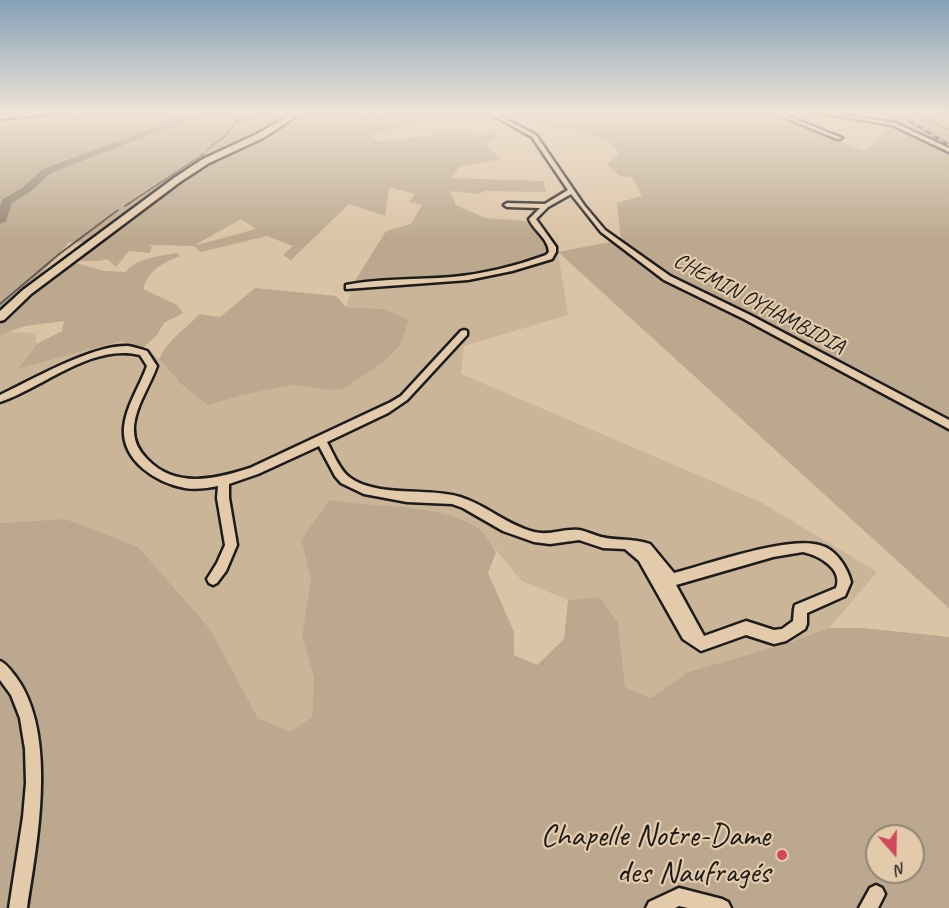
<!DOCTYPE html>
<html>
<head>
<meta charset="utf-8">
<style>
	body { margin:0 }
	#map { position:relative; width:949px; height:908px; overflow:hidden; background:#dbc3a5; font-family:Caveat,sans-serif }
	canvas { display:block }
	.north { position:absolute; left:865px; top:824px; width:60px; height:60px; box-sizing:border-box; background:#e3caab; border:2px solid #938472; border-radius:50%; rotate:160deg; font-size:16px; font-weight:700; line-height:24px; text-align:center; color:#1c1c1c }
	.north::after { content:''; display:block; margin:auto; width:21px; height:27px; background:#d1495b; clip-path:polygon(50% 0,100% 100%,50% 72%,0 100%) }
</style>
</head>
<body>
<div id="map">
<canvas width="949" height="908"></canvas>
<div class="north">N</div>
</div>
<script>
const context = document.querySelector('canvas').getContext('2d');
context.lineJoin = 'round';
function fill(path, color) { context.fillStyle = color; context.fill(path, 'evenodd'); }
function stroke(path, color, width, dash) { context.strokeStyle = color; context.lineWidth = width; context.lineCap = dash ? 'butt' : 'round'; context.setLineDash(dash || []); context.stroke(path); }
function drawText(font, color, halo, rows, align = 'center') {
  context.font = font + ' Caveat,sans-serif'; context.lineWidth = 4.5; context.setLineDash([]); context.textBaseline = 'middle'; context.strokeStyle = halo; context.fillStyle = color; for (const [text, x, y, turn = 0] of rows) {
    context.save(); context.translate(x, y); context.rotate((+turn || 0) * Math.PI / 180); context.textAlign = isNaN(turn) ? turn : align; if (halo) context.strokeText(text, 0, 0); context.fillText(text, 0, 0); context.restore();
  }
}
const built = new Path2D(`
	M558 252 568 315 464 346 461 374 759 501 877 572 829 628 788 643 688 672 651 698 625 687 618 623 600 597 568 600 522 581 477 527 329 500 301 540 311 579 302 635 314 678 312 717 290 733 258 718 210 629 192 610 65 519 0 523V335L7 332 35 333 37 344 19 369 121 341 144 347 159 359 181 384 208 405 243 395 292 385 330 390 343 389 384 362 400 345 384 309 346 307 353 284 441 283 510 272Z`);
const green = new Path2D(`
	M81 113H339L347 117 384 113H427L428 118 369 136 380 142 470 130 475 136 496 134 499 137 486 145 501 159 460 167 450 178 543 181 546 192 484 191 479 194 450 191 456 205 485 218 526 221 558 252 621 240 617 203 642 196 632 177 620 176 606 164 619 154 609 142 572 128 558 130 535 121 522 113H666L673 120 715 126 746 123 735 113H775L863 151 873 145 891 118 870 113H949V608L558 252 510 272 441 283 353 284 386 231 411 224 422 205 409 202 415 194 389 187 385 216 349 204 291 260 283 255 293 246 267 236 201 252 194 246 149 245 152 247 150 253 129 251 116 267 107 259 100 261H78L77 258 95 243 69 242 17 302 0 316V127L54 122ZM241 219 256 229 197 245V244Z
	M176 253 180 256C163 263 148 270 143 289L177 305 183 313 164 323 157 335 144 347 121 341 18 369 37 344 62 331 64 321 25 326 0 335V324L47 281 76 263 104 271 126 272C136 258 160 256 176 253Z
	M255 288 336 296 346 307 384 309 409 320 400 345 384 362 343 389 330 390 292 385 243 395 208 405 181 384 159 359C168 340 185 329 200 314L220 317Z
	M329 500C375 508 436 503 476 527 484 531 491 544 496 552L488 573 514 632V655L537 665 564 639 568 600 600 597 618 623 625 687 651 698 688 672 788 643 829 628H862L949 637V908H0V523L65 519 138 547 210 629 258 718 290 732 312 717 314 678 302 635 311 579 301 540ZM877 836H913V872H877Z`);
const streamFar1 = new Path2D(`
	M929 113 920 115 949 130
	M235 123 239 113
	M206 151 227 134 235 123 255 116
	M128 204 204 154`);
const stream = new Path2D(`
	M125 206 130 203
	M0 304 58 255 118 210`);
const river = new Path2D(`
	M194 113H205L51 173 30 192 12 203 6 221 0 224V205L3 199 22 188 43 169Z`);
const street = new Path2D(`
	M37 113H55L0 119V115Z
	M489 113H494L536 135 584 205 605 230 670 276 750 315 949 420V429L744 319 664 280 601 232 571 194 548 207 536 219 556 247V252L552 259 512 271 468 280 346 289V285C381 278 417 280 452 277 484 274 516 266 546 255L549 252C548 238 534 231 529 219L540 208 507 207 504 205 507 203 545 204 568 190 532 137Z
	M774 113H780L842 138 837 139Z
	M822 113H832L895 123 949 148V152L892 125Z
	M464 330 467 331V335L407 400 388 413 327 442C333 453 339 469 349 477 376 498 429 487 460 497 486 505 507 525 534 532 550 536 564 528 579 530 586 531 594 535 601 537 617 541 633 538 650 544L674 573C708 564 788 536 819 545 836 549 847 567 851 582L845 596 807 613V624L805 629 786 641 774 644 746 635 701 651 683 639 639 561 625 549 603 548 579 540 550 544 534 542 503 531 463 508 452 504 407 502 364 494 341 483 335 476 319 446 258 474 229 484V498L237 545 226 571 217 583 213 585 209 583 207 579 217 563 225 545 217 498 218 486C208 488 196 490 185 488 157 483 121 461 124 427 126 406 140 386 147 366L140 355C92 343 44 387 0 402V395C31 380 94 344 128 346 134 347 141 349 147 351L157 366C150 386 136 405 134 426 133 440 138 450 147 459 175 489 216 479 250 468L391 402 401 396 461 331ZM803 552C818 555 844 569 836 588L795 605 794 609 793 621 782 629 774 630 746 621 704 636 676 585 773 557Z
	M0 661C7 664 11 671 16 677 58 734 37 843 27 908H9L23 817 26 783 25 749 20 718 11 695 0 680Z
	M876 885 882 888 885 894 878 908H859L870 888Z
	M679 888 722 899 728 902 731 908H688L679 906 675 908H646L649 902Z`);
const secondary = new Path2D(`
	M293 113H301L263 138 209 163 180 182 31 294 4 320 0 321V311L23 290 174 178 203 159 257 134Z`);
const rail = new Path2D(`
	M896 113 949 145`);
const markers = [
	[782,855,6,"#d1495b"]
];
const farStreetnames = [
	["CHEMIN OYHAMBIDIA",759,304,28]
];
const nearPoinames = [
	["Chapelle Notre-Dame",770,837],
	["des Naufragés",770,874]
];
fill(built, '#cbb599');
fill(green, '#bba88e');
stroke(streamFar1, '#635a4f', 1.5);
stroke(stream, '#635a4f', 2);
fill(river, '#928371');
stroke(street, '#1c1c1c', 5);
stroke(secondary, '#1c1c1c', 5);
fill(street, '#e3caab');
fill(secondary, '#e3caab');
stroke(rail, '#1c1c1c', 3);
stroke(rail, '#e3caab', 1.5, [5]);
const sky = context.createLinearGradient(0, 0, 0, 240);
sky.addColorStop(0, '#85a0b8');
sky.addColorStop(0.47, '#efe4d6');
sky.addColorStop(1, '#efe4d600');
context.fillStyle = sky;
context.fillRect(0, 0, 949, 240);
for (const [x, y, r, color] of markers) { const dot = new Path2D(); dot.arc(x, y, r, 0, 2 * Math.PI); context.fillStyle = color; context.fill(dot); stroke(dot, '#e3caab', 2); }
drawText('22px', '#1c1c1c', '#e3caab', farStreetnames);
drawText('32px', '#1c1c1c', '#e3caab', nearPoinames, 'right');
</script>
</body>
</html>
